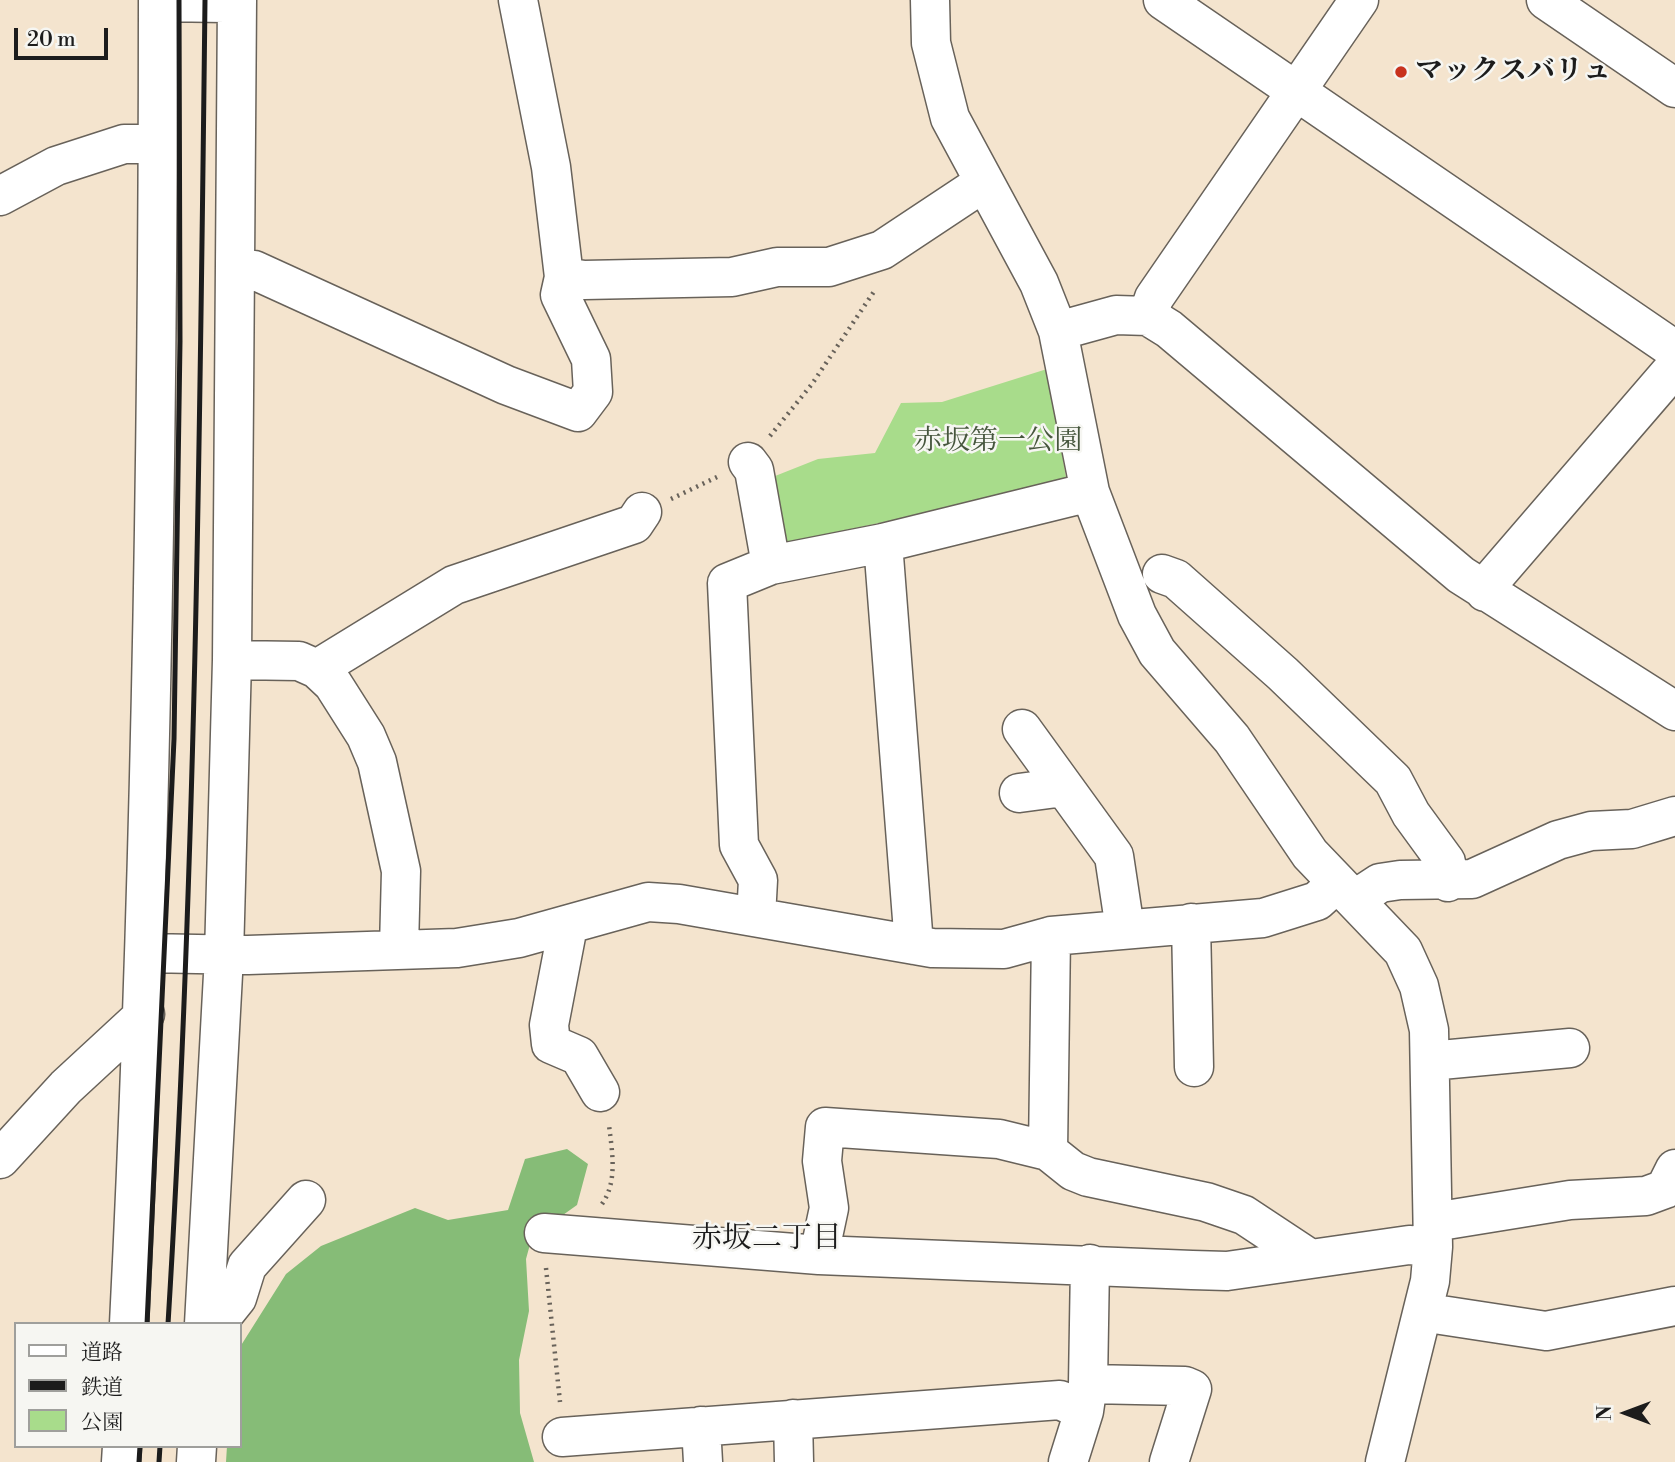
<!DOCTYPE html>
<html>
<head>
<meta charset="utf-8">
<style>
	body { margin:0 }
	#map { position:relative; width:1675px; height:1462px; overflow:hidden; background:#f4e4ce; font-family:"Libre Bodoni","Noto Serif JP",serif }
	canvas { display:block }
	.legend { position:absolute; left:14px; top:1322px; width:228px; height:126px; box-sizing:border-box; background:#f6f6f2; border:2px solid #9f9f9c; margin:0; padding:9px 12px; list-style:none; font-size:21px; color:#1c1c1c }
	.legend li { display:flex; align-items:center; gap:14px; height:35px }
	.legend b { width:35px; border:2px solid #9f9f9c }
	.north { position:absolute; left:1591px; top:1378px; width:70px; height:70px; -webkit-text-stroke:5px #f6f6f2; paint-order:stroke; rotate:270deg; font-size:19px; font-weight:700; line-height:28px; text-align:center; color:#1c1c1c }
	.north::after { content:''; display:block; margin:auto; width:24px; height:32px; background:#1c1c1c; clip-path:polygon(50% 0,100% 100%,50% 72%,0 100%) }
	.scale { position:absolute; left:14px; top:28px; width:94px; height:32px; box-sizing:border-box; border:4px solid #1c1c1c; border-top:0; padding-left:9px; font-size:21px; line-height:24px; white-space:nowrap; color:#1c1c1c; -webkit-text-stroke:5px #f6f6f2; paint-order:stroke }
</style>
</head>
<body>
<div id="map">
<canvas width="1675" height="1462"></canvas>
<ul class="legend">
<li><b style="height:9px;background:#fff"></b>道路</li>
<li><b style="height:9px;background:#1c1c1c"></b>鉄道</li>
<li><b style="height:19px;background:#a8dc8b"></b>公園</li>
</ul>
<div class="north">N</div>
<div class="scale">20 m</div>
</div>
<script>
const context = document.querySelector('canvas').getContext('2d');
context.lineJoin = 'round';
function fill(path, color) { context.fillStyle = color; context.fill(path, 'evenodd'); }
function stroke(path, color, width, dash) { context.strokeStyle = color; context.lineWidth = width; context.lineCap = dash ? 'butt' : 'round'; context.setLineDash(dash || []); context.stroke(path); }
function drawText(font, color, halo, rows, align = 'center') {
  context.font = font + ' "Libre Bodoni","Noto Serif JP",serif'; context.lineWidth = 5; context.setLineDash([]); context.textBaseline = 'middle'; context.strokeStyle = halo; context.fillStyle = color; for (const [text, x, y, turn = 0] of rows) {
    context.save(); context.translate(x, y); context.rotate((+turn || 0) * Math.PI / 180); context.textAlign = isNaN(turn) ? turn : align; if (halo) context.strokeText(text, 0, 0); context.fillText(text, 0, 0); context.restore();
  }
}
const green = new Path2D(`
	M1047 369 1067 483 776 545 760 482 818 459 875 453 901 403 942 402Z`);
const forest = new Path2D(`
	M567 1149 588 1164 577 1205 532 1237 526 1259 529 1311 519 1360 520 1413 534 1462H226L227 1446H240V1347L286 1274 321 1246 415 1208 448 1220 508 1210 525 1159Z`);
const path = new Path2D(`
	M770 436 812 384 875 290
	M671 499 717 477
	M602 1204C618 1181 612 1152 609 1125
	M546 1268 560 1402`);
const minor = new Path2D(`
	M518 0 551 167 564 277 584 280 732 277 777 267H829L882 250 983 183
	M930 0 931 43 950 118 1039 283 1058 331 1090 492 1137 615 1157 652 1232 739 1310 854 1403 951 1419 986 1429 1030 1433 1247 1430 1281 1385 1462
	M1163 0 1675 350
	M1546 0 1675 88
	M158 2 225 3 229 0
	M0 196 56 166 124 144H157
	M236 269 254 270 506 385 578 412 593 392 591 359 560 295 564 277
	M1148 316 1169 329 1461 575 1675 711
	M1058 331 1116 315 1148 316 1154 298 1359 0
	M748 462 754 470 771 565
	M883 543 914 945
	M1162 574 1176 579 1283 674 1393 780 1411 814 1446 862 1448 882
	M1485 592 1494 577 1675 367
	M232 660 299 661 317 669 333 684 366 736 377 762 401 871 399 948
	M317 669 454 585 634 524 642 512
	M1022 729 1114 856 1125 929
	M1019 793 1064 787
	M1354 900 1380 883 1400 880 1472 879 1558 840 1591 831 1632 829 1675 816
	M756 917 758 880 739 845 727 583 771 565 883 543 1090 492
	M1191 923 1194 1067
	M568 926 549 1025 551 1044 579 1056 600 1092
	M146 953 248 955 457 948 519 938 648 902 679 904 932 948 1004 949 1051 936 1263 918 1317 901 1337 883
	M1430 1061 1570 1048
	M1048 1151 1051 936
	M0 1159 66 1087 145 1014
	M1434 1222 1570 1200 1646 1196 1665 1189 1675 1169
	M544 1233 819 1255 1192 1270 1227 1271 1409 1245 1433 1247
	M819 1255 829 1208 822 1161 825 1127 999 1139 1048 1151 1073 1171 1088 1177 1206 1202 1244 1215 1309 1258
	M1423 1309 1441 1315 1546 1331 1675 1306
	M205 1315 225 1313 237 1298 247 1266 306 1200
	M129 1324C151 883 158 442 158 0
	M204 1324 224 956 232 660 237 0
	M1088 1384 1185 1386 1192 1389 1169 1462
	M793 1419 794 1462
	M701 1426 703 1462
	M562 1437 1060 1400 1084 1411
	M121 1462 122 1446
	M196 1462 197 1446
	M1068 1462 1084 1411 1088 1384 1090 1264`);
const rail = new Path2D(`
	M147 1324 174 739 180 341 179 0
	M168 1324C195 883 200 441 205 0
	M139 1462 140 1446
	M159 1462 160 1446`);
const markers = [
	[1401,72,7,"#c8321e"]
];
const poiNames = [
	["マックスバリュ",1415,72]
];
const parkNames = [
	["赤坂第一公園",998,442]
];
const neighbourhoodNames = [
	["赤坂二丁目",767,1240]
];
fill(green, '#a8dc8b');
fill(forest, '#86bc77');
stroke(minor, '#68625a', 41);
stroke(path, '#68625a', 4.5, [2, 5]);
stroke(minor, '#fff', 38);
stroke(rail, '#1c1c1c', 5);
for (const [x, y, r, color] of markers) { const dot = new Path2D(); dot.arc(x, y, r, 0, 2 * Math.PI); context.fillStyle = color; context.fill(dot); stroke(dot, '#f6f6f2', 2.5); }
drawText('bold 28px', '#1c1c1c', '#f6f6f2', poiNames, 'left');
drawText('28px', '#46563d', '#f6f6f2', parkNames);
drawText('30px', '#1c1c1c', '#f6f6f2', neighbourhoodNames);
</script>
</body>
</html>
